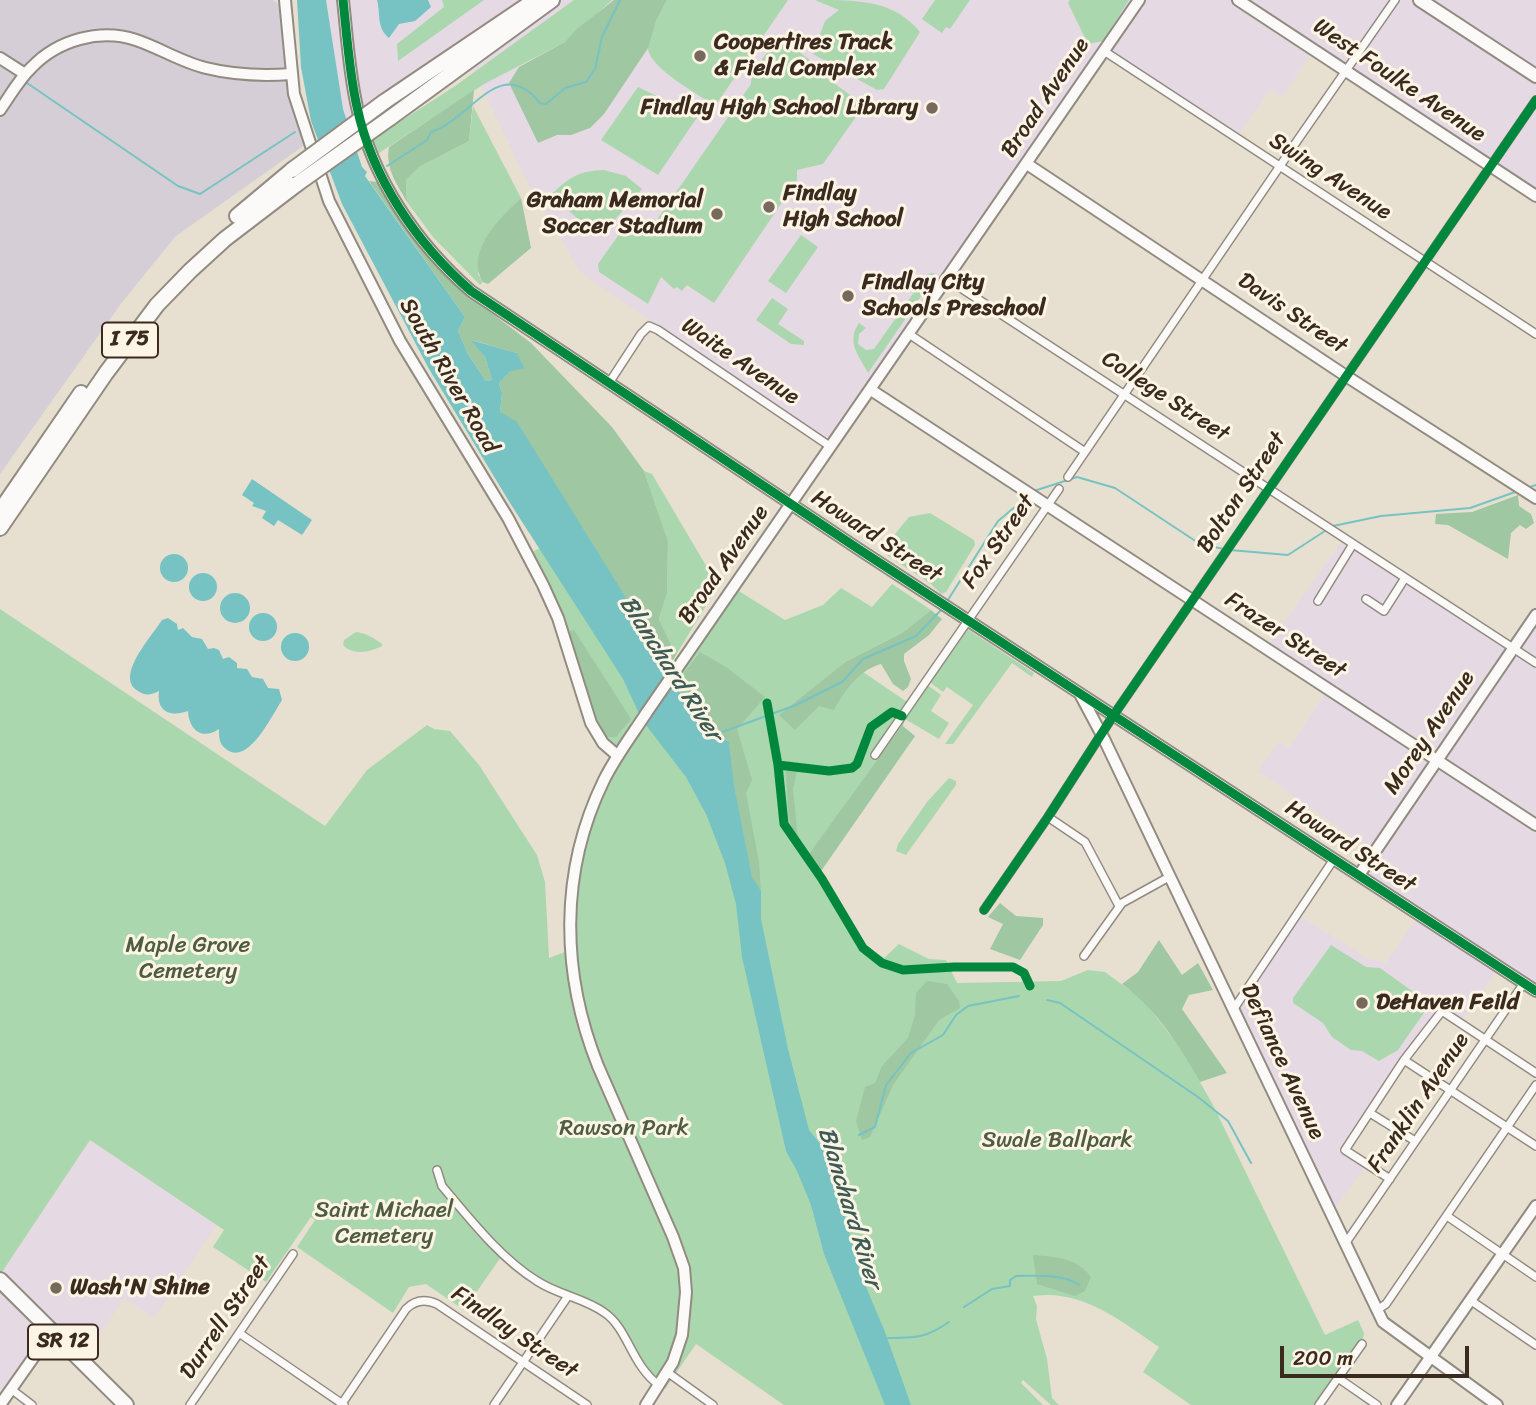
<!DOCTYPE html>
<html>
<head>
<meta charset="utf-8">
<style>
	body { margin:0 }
	#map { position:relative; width:1536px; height:1405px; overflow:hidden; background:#e7e0d0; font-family:Sriracha,sans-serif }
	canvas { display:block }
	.scale { position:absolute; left:1280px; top:1346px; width:189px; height:32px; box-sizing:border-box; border:4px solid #3b2a1e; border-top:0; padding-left:9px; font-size:21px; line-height:24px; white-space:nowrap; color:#3b2a1e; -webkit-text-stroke:5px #fcf5e5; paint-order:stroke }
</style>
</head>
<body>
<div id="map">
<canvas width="1536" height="1405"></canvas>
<div class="scale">200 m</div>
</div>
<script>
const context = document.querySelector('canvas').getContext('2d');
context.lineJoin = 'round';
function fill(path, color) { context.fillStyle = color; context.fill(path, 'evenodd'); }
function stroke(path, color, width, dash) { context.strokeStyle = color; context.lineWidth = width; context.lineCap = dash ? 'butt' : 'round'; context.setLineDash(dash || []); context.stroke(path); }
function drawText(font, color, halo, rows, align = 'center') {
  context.font = font + ' Sriracha,sans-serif'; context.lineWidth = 6; context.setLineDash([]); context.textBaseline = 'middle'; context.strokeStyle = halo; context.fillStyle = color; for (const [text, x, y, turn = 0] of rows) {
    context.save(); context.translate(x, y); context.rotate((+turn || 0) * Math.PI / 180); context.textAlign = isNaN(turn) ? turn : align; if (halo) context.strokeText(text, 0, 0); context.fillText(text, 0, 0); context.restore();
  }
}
const built = new Path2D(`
	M310 0H1536V196L1313 50 1282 97 1270 89 1236 138 1104 51 831 447 579 271 553 224 533 194 469 60 345 150Z
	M1344 538 1513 648 1536 615V991L1499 967 1460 1023 1441 1011 1341 1148 1365 1167 1331 1213 1233 1010 1297 914 1368 959 1386 963 1419 915 1359 875 1374 852 1258 771 1279 742 1289 748 1328 689 1266 649Z
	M90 1140 217 1225 154 1318 124 1298 82 1361 52 1331 0 1405V1275Z`);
const industrial = new Path2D(`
	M0 0H273L287 10 300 117 309 142 176 236 123 301 0 474Z`);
const green = new Path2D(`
	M442 0H484L398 61 397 44 444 7Z
	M574 0H612L565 42 484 84 376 155 372 140 455 86Z
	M667 0H788L715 106C699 94 646 67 648 46 650 29 660 14 667 0Z
	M815 0C859 0 894 0 920 32L884 89 877 90 813 54 825 21 839 10Z
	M935 0H970L950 29 946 27 942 33 922 19Z
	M1070 0H1129L1103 41 1088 44 1068 3Z
	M784 40 816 65 817 71 864 105 823 164 797 170V180L714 303 687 285 682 291 677 287 674 289 661 277 648 304 599 272 598 264 632 216 650 230 751 84C751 70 770 45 784 40Z
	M638 87 698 116 658 175 601 140Z
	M473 106 521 198 506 213 478 274 483 282 480 285 433 237 407 202 406 180 419 167 469 141Z
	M604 170 626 176 642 189 603 233 596 235 551 195C569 177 579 171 604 170Z
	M801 235 818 247 786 293 768 281Z
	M934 273 935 276 868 373C858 354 846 342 859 323L866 328 859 334 858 344 866 350 874 349 927 274Z
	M772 298 788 309 778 324 804 341V345L791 344 756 320Z
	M644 471 652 474 718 586 676 655 659 619 667 593 668 541Z
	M930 513 974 540 975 545 946 592 941 594 931 584 881 551 909 517Z
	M560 537 661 692 734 588 785 620 823 605 841 588 872 607 892 584 931 610 902 633 847 661 910 704 925 683 941 695 931 711 949 723 939 739 905 719 903 726 915 736 821 871 863 944 884 958 899 944 929 959 946 960 957 983 1061 981 1088 970 1105 972 1143 1000 1182 1050 1214 1107 1325 1335 1358 1320 1364 1333 1362 1344 1319 1405H1191L1143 1372 1159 1347C1121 1321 1082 1289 1033 1296L1037 1306 1036 1319 1047 1359 1052 1398 1059 1405H1051L1023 1380 1021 1383 1043 1405H784L696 1344 665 1389 649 1378 617 1326 605 1312 551 1289 503 1254 464 1310 426 1284 409 1287 393 1313 297 1247 315 1220 311 1217 266 1282 213 1247 224 1230 90 1140 0 1275V609L325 826 367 770 427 725 434 729 450 731 479 765 537 855 545 882 549 958 570 950 586 825 618 756 603 743 558 618 527 555Z
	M964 627 1034 673 1032 677 1012 663 953 744H945L973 705 947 687 943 692 932 684 929 678Z
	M356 632C366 633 374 638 382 644V646C370 652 353 656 343 645L344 640Z
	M949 778 956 781V785L906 855 896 851 898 844 927 802Z
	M1331 945 1366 967 1380 968 1430 1004 1398 1050 1379 1061 1362 1051 1351 1050 1332 1037 1323 1023 1293 1003V998Z`);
const forest = new Path2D(`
	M614 0H667L656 21 648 48 604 114 590 128 571 135H557L538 143 509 83 519 67 565 42 577 29Z
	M474 90 469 141 419 167 406 180 407 202C397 184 385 168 389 147Z
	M369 181 378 182 411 232 454 284 531 343 612 427 644 471 668 541 667 593 659 619 676 655 669 667 550 477 500 412 502 393 499 383 511 371 517 353 472 340 485 357 492 380 486 381 468 354 458 331 465 317Z
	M521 198 531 248 488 284 483 282C465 251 500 218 521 198Z
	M1518 495 1519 506 1531 514 1534 523 1526 529 1520 525 1511 533 1508 559 1448 525 1435 524 1436 514 1472 512Z
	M931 610 942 619 929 635 904 654V661L911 679 908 687 903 691 893 684 881 664C859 670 845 690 834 710L819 706 795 730 779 715 847 661 902 633Z
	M574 630 631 719 616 737H606L598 721 568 632Z
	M700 652 726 667 765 697 737 729 752 780 746 793 759 862 761 891 752 878 734 785 729 742 700 722 675 685Z
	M902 726 915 736 821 871C784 835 789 819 786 771H797L793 789 798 839 809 854Z
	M1000 903 1016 916 1043 918V925L1020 960 990 949 1003 924 988 917Z
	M1159 940 1182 975 1198 963 1213 990 1189 995 1182 1009 1227 1073 1200 1082C1179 1045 1157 1010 1122 984L1138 972Z
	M927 981 947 984 959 1001 960 1008 939 1020 893 1085 870 1137 862 1140 856 1121 865 1087 875 1083 882 1066 908 1038 915 1015 916 993Z
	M1033 1255C1055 1257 1077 1257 1091 1277L1085 1291 1075 1296 1037 1284Z`);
const water = new Path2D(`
	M297 0H326L343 109 362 167 367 172 365 176 465 317 458 331 468 354 486 381 492 380 485 357 471 340 517 353 524 368 511 371 499 383 502 393 500 412 517 422 669 667 670 680 675 685 700 722 729 742 734 785 752 877 761 891V919L788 1049 809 1130 825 1150 830 1147 832 1152 828 1155 861 1275 885 1332 911 1405H885L824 1254 811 1205 797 1171 786 1151 742 957 736 904 725 863 706 814 686 777 642 720 623 679 510 503 429 369 342 204 311 121 301 67Z
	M377 0H428L431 7 415 21 399 24 389 38C376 27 381 15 377 0Z
	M252 479 312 520 302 535 278 520 274 526 262 518 266 511 252 506 254 503 242 495Z
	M160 568a14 14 0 1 1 28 0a14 14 0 1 1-28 0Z
	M189 587a14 14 0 1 1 28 0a14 14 0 1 1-28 0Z
	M220 608a15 15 0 1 1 30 0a15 15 0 1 1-30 0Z
	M249 627a14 14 0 1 1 28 0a14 14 0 1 1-28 0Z
	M168 618 177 624 178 630 183 628 192 637 202 639 208 649 214 648 219 650 223 659 229 657 237 663V668L247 669 252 677 263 679 268 688 279 689 282 700C272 715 248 767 226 749 219 744 219 737 219 729 201 741 189 729 188 711 172 717 156 713 159 691 151 695 145 696 138 691 114 677 152 636 162 620Z
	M281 647a14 14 0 1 1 28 0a14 14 0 1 1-28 0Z`);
const stream = new Path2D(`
	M27 83 178 186 200 194 295 132
	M387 166 427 140 431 132C472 119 499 53 540 103L546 104 565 88 586 82 595 69 602 37 620 0
	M1527 488 1536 485
	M1034 491 1077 477 1115 488 1200 544 1224 549
	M1333 526 1381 516 1470 508 1518 491
	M1230 550 1288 555 1328 529
	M946 603 998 521 1027 497
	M717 734 796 705 842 682 863 659 916 636 941 610
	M1047 1000 1060 1003 1198 1097 1228 1121 1251 1163
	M859 1135 875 1127 886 1085 911 1053 943 1035 956 1015 968 1006 1019 996
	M964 1307 992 1289 1010 1286V1280L1016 1276C1035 1276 1062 1273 1079 1285
	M888 1338C916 1338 926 1338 949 1322`);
const street = new Path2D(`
	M1104 51 1536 334
	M947 279 1536 663
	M909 334 1085 452
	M609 383 641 334 649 326 658 330 831 447
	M1068 477 1297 141 1395 0
	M1366 599 1384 611 1405 578
	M1318 601 1353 544
	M875 755 1059 489
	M1048 817 1085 842 1119 906
	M984 910 1048 817 1113 716 1536 100
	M1084 956 1122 903 1169 877
	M1233 1010 1334 859
	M1404 1060 1536 1146
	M1370 1113 1415 1141
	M437 1170 442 1186C470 1219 500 1258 537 1281 558 1295 585 1298 605 1313 628 1329 632 1366 659 1385
	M1390 1179 1345 1150 1404 1060 1442 1011 1536 1073
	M1447 1216 1536 1277
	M1345 1244 1524 983
	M1470 1300 1536 1345
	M1377 1310 1386 1304 1536 1085
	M239 1333 344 1405
	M667 1372 713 1405
	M1338 1378 1377 1405
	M11 1389 32 1405
	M190 1405 293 1254
	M341 1405 406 1309C415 1300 426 1299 437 1304L587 1405
	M494 1405 568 1296
	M1319 1405 1362 1344`);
const secondary = new Path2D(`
	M285 0 294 94 329 201 400 341 508 518 543 585 558 618 591 723 603 743 618 756
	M343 0C347 36 349 72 357 107 372 178 416 243 471 291L860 550 1536 991
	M1238 0 1536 196
	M0 58 25 74
	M0 110C10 96 19 79 32 67 58 40 100 28 136 40 160 48 181 62 206 68 234 75 263 76 291 74
	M1027 164 1346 376 1536 498
	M871 390 1536 825
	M1081 696 1104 739 1383 1322 1497 1405
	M1359 875 1536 615
	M0 1405 52 1331
	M646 1405 673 1362 682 1335 686 1292 684 1268 673 1237 598 1066C561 973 559 872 604 780 616 756 632 735 647 712L1139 0
	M1397 1405 1536 1206`);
const primary = new Path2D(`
	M1420 0 1536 76`);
const highway = new Path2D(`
	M384 102 535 0
	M390 118 552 0
	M237 216 292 170
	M0 511 81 393
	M0 528 106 373 157 305 190 271 225 239 297 184
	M0 1280 126 1405`);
const highwayBridge = new Path2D(`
	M292 170 384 102
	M297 184 390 118`);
const cycleway = new Path2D(`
	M343 0C347 36 349 72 357 107 372 178 416 243 471 291L860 550 1536 991
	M767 703 778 765 784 824 822 879 863 948 882 963 903 970 954 967H1013L1024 973 1030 986
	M778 765 829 771 852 768 857 764 871 727 892 712 902 716
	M984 910 1048 817 1113 716 1536 100`);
const markers = [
	[700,56,7,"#776a5c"],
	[932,108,7,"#776a5c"],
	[769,207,7,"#776a5c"],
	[717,214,7,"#776a5c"],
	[848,296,7,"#776a5c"],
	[1362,1003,7,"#776a5c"],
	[56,1288,7,"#776a5c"]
];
const shields = [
	[130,340,56],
	[63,1342,70]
];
const shieldNames = [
	["I 75",130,340],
	["SR 12",63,1342]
];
const poiNames = [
	["Coopertires Track",714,43],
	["& Field Complex",714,69],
	["Findlay High School Library",918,108,"right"],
	["Findlay",783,194],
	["High School",783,220],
	["Graham Memorial",703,201,"right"],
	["Soccer Stadium",703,227,"right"],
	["Findlay City",862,283],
	["Schools Preschool",862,309],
	["DeHaven Feild",1376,1003],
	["Wash'N Shine",70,1288]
];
const streetNames = [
	["West Foulke Avenue",1399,81,34],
	["Broad Avenue",1046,98,-56],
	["Swing Avenue",1330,177,33],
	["Davis Street",1292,314,34],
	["Waite Avenue",740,362,34],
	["South River Road",448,376,60],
	["College Street",1165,397,33],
	["Bolton Street",1242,493,-56],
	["Howard Street",876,537,33],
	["Fox Street",999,542,-55],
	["Broad Avenue",724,565,-55],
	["Frazer Street",1285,636,33],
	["Morey Avenue",1430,733,-56],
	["Howard Street",1350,847,33],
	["Defiance Avenue",1282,1062,65],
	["Franklin Avenue",1419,1103,-56],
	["Durrell Street",226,1318,-56],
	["Findlay Street",514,1333,34]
];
const parkNames = [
	["Maple Grove",188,946],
	["Cemetery",188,972],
	["Rawson Park",624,1129],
	["Swale Ballpark",1057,1141],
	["Saint Michael",384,1211],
	["Cemetery",384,1237]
];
const waterNames = [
	["Blanchard River",670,669,57],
	["Blanchard River",849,1208,73]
];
fill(built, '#e5d9e3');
fill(industrial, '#d5ced6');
fill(green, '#abd7ae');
fill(forest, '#9ec7a2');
fill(water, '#77c3c3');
stroke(stream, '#77c3c3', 2);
stroke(street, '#928b81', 10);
stroke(secondary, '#928b81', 14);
stroke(primary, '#928b81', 16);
stroke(highway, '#928b81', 18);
stroke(street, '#fbfaf8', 7);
stroke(secondary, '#fbfaf8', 10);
stroke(primary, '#fbfaf8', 12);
stroke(highway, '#fbfaf8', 14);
stroke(highwayBridge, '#928b81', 18, []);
stroke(highwayBridge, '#fbfaf8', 14);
stroke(cycleway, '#00873e', 9);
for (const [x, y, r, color] of markers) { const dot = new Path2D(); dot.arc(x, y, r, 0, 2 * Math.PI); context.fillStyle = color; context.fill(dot); stroke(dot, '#fcf5e5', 2.5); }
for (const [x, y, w] of shields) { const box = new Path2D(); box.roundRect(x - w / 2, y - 17.5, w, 35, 5); context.fillStyle = '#fcf5e5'; context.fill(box); stroke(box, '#3b2a1e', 2); }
drawText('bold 21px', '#3b2a1e', null, shieldNames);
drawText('bold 23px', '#3b2a1e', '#fcf5e5', poiNames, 'left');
drawText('23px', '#3b2a1e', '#fcf5e5', streetNames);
drawText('23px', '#4e5c41', '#fcf5e5', parkNames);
drawText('italic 24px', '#3f5b56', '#fcf5e5', waterNames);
</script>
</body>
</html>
